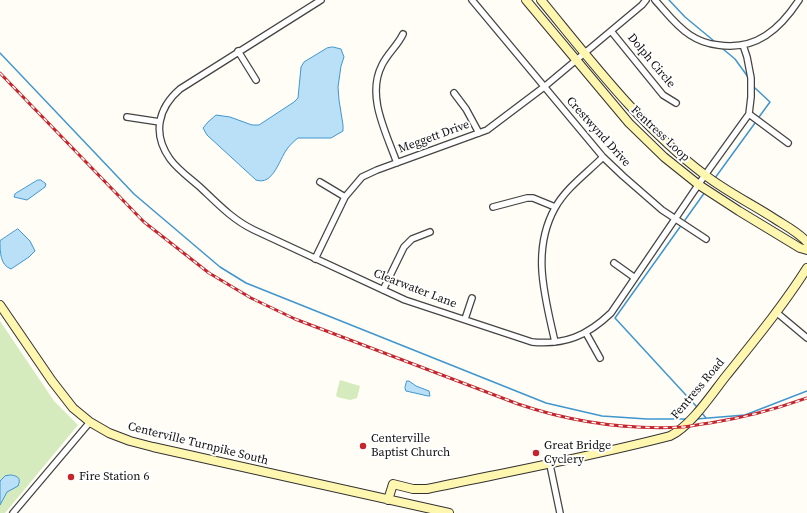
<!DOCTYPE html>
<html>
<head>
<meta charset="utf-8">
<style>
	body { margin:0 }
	canvas { display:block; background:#fffdf5 }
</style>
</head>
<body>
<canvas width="807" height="513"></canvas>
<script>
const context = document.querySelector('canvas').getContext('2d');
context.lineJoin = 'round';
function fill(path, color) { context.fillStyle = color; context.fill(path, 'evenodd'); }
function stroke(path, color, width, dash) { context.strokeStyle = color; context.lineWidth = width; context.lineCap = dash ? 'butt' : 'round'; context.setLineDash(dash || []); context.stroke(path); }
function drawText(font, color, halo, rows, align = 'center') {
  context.font = font + ' "Source Serif 4",serif'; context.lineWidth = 4; context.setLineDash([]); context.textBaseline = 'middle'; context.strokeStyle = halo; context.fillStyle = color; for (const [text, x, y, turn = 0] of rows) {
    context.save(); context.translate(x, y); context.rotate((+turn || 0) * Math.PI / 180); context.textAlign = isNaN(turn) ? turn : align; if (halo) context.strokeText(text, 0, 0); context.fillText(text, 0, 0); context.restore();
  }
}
const green = new Path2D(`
	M0 321 54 401 78 425 5 513H0Z
	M340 380 360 386 357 398 350 400 337 397 336 395Z`);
const water = new Path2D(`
	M333 47 341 49 344 57 341 66 338 87 339 100 343 125V131L331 138H298C294 141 290 145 287 149 279 160 273 186 256 180L207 135 203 128 208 122 216 115 230 117 252 125H259L294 102 298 98 301 67 304 62 327 48Z
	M38 180H41L46 184 45 187 27 200 14 197 15 194Z
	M18 229 30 241 35 251 29 257 11 269C0 265 0 252 0 241Z
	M407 381H409L416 386 429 391 430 396H428L406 391 405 388Z
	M11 475C19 476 21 479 18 486L7 492 0 505V481L5 476Z`);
const stream = new Path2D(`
	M669 0 685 17 714 41
	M723 49 735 59 748 77
	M0 53 134 194 220 267 246 283 546 403 602 416 647 419H686
	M755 88 770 102 759 117
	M715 178 755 123
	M685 220 705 192
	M680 227 615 318 696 406
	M701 412 706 418
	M696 419 745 415 807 391`);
const street = new Path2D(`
	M321 0 180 89C158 108 152 134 170 159 178 170 191 179 201 188 218 204 233 220 254 230L405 300 532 342C565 345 587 336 611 313L705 175 749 114 751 97V78L747 57 743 45
	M472 0 603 157 623 176 662 210 706 239
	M655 0C666 12 676 26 690 35 699 41 708 44 718 45 756 51 780 29 799 0
	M611 31 663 95 676 103
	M238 51 256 80
	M454 93 466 109 479 133
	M749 114 788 143
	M127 117 160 122
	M397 163C386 132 366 96 382 65 388 53 398 45 403 34
	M320 182 345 197
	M493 207 527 198H533L555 207
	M315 259 345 197 362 177 377 170 487 130 544 87 642 5 646 0
	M614 263 635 278
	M383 290 404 247 412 239 430 232
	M776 312 807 338
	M465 319 472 298
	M586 333 600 358
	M555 342C545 297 531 251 555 208 566 188 587 173 603 157
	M550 465 560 513
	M13 513 90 422`);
const secondary = new Path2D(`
	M526 0 629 123 664 157 699 185 739 211 800 248 807 250
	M541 0C592 62 641 127 705 175 727 192 752 204 775 219 786 226 798 232 807 242
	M0 305 52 381 73 408 90 422 109 433 130 441 153 447 449 513
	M388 500 393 484 413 489H427C508 472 589 457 670 436 691 426 711 395 726 376 754 341 783 306 807 268`);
const rail = new Path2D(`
	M0 73 144 222 209 273 251 298 295 319 518 404C571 422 627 430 683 427 692 426 701 424 710 423 743 418 776 409 807 398`);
const markers = [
	[363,446,4,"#c4262e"],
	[536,453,4,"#c4262e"],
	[71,477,4,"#c4262e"]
];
const streetNames = [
	["Dolph Circle",651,61,50],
	["Crestwynd Drive",598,132,48],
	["Fentress Loop",660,134,43],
	["Meggett Drive",434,137,-20],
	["Clearwater Lane",415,289,21],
	["Fentress Road",698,389,-50],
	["Centerville Turnpike South",198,444,14]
];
const poiNames = [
	["Centerville",371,439],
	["Baptist Church",371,453],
	["Great Bridge",544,446],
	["Cyclery",544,460],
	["Fire Station 6",79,477]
];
fill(green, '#d5ebbd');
fill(water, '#b9e0f7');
stroke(water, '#3f96cf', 1);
stroke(stream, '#3f96cf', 1.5);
stroke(street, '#444', 8);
stroke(secondary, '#333', 10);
stroke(street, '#fff', 5.5);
stroke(secondary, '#fff6b0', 8);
stroke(rail, '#c4262e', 3);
stroke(rail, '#fff', 1.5, [4.5]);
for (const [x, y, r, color] of markers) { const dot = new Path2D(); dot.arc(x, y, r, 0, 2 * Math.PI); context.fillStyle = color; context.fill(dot); stroke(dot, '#fff', 1.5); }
drawText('12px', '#111', '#fff', streetNames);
drawText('12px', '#111', '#fff', poiNames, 'left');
</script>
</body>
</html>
